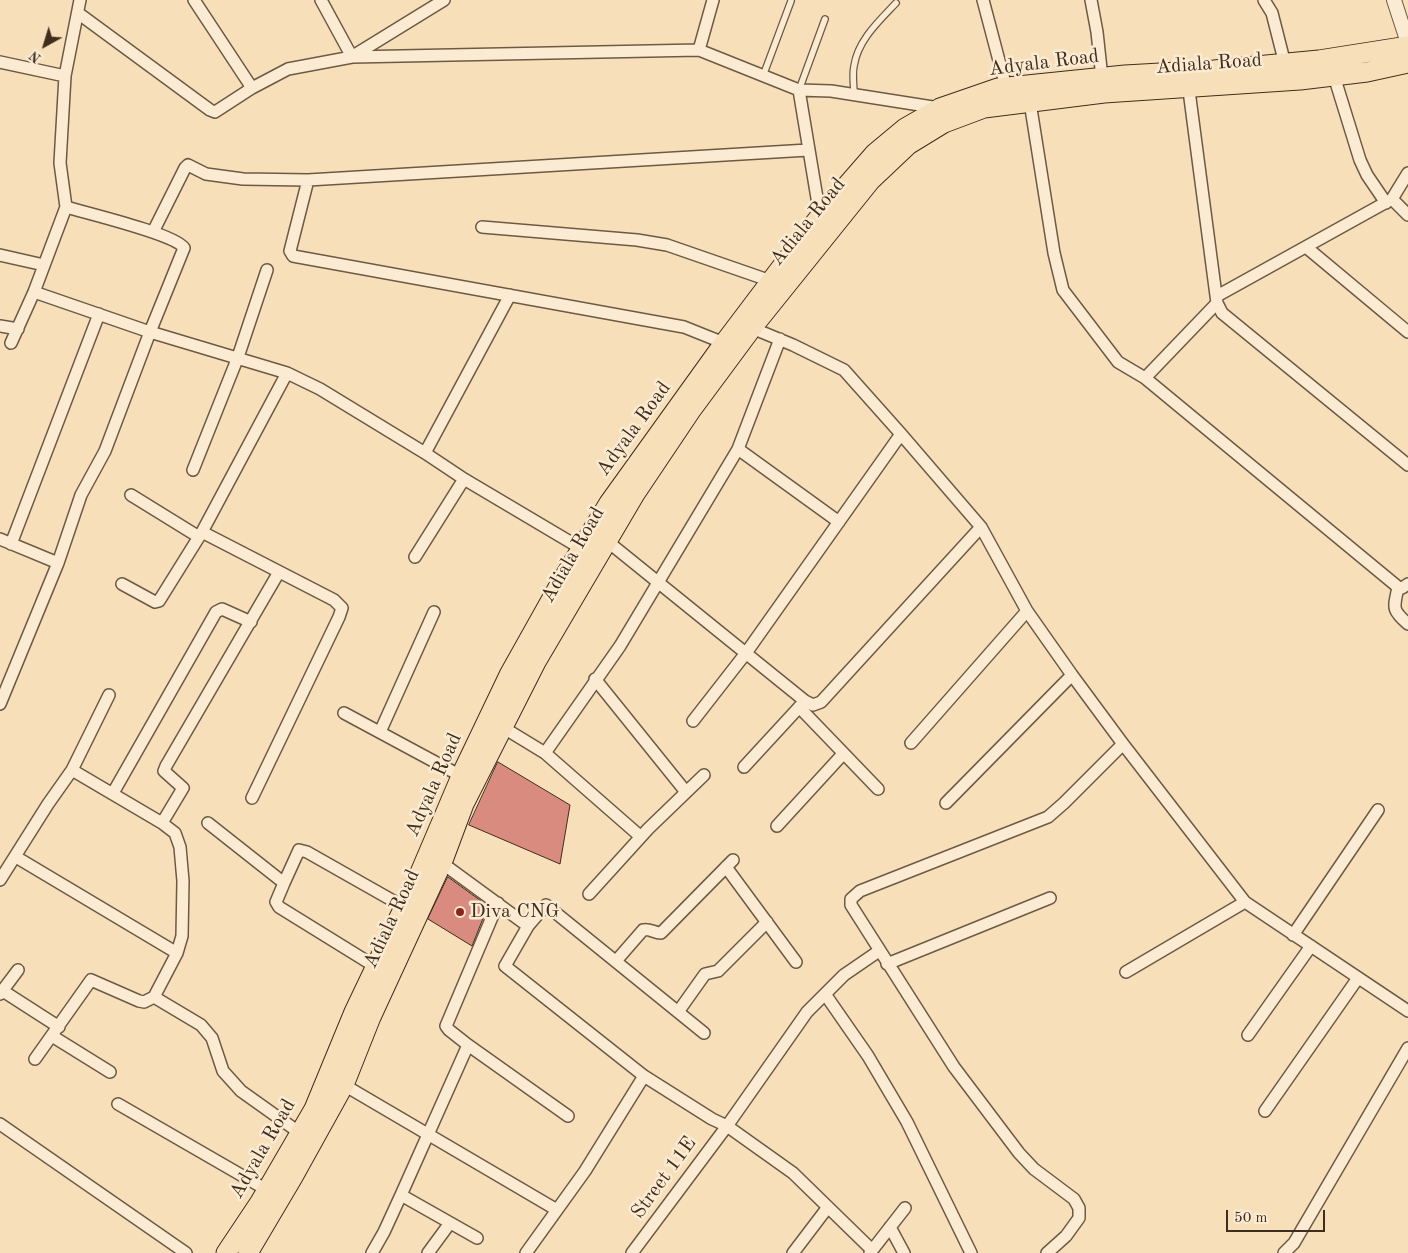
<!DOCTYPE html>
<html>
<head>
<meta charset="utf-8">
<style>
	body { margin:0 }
	#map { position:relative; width:1408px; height:1253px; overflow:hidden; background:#f7e0b9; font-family:"Old Standard TT",serif }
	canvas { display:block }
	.north { position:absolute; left:20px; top:20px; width:50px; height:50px; -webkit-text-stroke:4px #faebd2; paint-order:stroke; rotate:219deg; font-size:14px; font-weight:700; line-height:20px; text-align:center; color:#3f2d1d }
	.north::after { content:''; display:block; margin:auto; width:18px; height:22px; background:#3f2d1d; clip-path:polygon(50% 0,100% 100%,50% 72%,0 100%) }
	.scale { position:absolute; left:1226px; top:1210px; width:99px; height:22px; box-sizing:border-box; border:2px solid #3f2d1d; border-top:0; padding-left:6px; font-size:15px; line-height:18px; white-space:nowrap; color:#3f2d1d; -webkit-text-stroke:4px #faebd2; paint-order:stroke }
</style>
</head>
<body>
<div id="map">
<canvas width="1408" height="1253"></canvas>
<div class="north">N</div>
<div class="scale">50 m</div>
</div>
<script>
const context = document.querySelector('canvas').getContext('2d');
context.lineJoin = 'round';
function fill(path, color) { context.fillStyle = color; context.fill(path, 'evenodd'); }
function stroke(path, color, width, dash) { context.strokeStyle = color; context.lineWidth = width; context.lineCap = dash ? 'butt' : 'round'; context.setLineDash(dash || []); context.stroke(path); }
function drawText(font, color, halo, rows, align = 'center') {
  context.font = font + ' "Old Standard TT",serif'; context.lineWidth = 5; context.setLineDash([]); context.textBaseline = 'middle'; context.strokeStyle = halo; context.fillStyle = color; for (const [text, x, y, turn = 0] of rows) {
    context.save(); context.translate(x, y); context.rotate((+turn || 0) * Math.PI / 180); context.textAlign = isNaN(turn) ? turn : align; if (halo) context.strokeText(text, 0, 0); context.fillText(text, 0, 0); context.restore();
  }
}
const building = new Path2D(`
	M498 762 570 805 560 864 469 825Z
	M448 877 488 906 472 946 428 919Z`);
const service = new Path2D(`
	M763 76 791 1
	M799 90 825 19
	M854 94C854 85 852 75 854 66 858 40 879 21 896 3`);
const minor = new Path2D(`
	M194 0 252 88
	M321 0 352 57
	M713 0 699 50 799 90 831 91 939 108
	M983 0 1006 87
	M1091 0 1097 32 1102 78
	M1264 0 1272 13 1285 64
	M78 13 210 110 215 112 252 88 288 69 352 57 699 50
	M353 56 444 0
	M0 62 65 76
	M1334 76 1360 160 1367 175 1386 203
	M1188 83 1217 303 1222 313 1408 465
	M799 90 820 216
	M1029 96 1054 253 1063 290 1118 362 1145 378 1398 587 1402 588 1408 584
	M308 180 290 251 293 256 684 327 724 343
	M1392 199 1408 215
	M482 227 637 240 667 245 771 281
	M153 232 185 168 188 165 206 174 243 179 308 180 808 150
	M1306 247 1408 332
	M0 255 44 265
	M34 292 150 332 287 373 320 389 425 453 464 479 582 549
	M1217 296 1392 199 1408 173
	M0 326 18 329
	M752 328 793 345 844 370 901 434 981 527 1027 611 1072 675 1123 744 1245 902 1408 1011
	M11 343 34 292 66 207 60 163 65 76 80 0
	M1145 378 1217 303
	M738 449 839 522
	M425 453 510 295
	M193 470 238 357 267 270
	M131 495 199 537
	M202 532 334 600 342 608 339 617 252 798
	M0 539 58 563
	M607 541 805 701 813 705 821 702 981 527
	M11 544 99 314
	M415 557 464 479
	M122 584 155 602 159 601 202 532 287 373
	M1398 587C1394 608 1391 609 1408 624
	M595 679 686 792
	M0 704 58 563 81 495 105 451 150 332 184 248C175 234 86 213 66 207
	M799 707 878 789
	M344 713 461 776
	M693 721 746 653 901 434
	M504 728 545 753 641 837
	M380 732 434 612
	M911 743 1027 611
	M545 753 620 646 738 449 780 339
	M744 767 803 703
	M113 793 216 612 222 609 251 622
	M946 803 1072 675
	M162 823 183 788 164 771 166 766 279 572
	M208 823 284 883 276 902 279 907 376 967
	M777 826 843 754
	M16 857 177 953
	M442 863 528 926
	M726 867 796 962
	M0 880 48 804 72 770 109 695
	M284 883 299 850 307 852 404 907
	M589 894 648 829 704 775
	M498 903 446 1026 449 1030 468 1045 568 1116
	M1293 935 1378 810
	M616 961 643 930C649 928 654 933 661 933L733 860
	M887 964 1050 898
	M1126 972 1245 902
	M3 991 59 1027
	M0 994 18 970
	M825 994 868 1056 907 1122 971 1253
	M154 997 201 1025 212 1038 223 1071 241 1091 300 1133
	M678 1012 705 974 718 971 767 922
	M704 1033 546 905 528 926 505 966 644 1076 712 1119 727 1126 793 1173 872 1250
	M1248 1035 1311 946
	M52 1036 110 1072
	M35 1059 91 980 139 1001 144 1002 154 997 177 953 182 936 183 881 180 847 175 833 162 823 72 770
	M344 1085 557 1210
	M118 1104 267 1190
	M1265 1111 1358 978
	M0 1124 186 1253
	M401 1195 477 1238
	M890 1227 904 1253
	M372 1253 384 1232 401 1195 468 1045
	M428 1253 450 1223
	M526 1253 585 1171 644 1076
	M632 1253 727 1126 807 1012 844 975 879 951
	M793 1253 828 1207
	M870 1253 905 1208
	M1047 1253 1066 1236 1079 1218V1208L1074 1199 1034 1169 1019 1153 954 1067 851 905V899L860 891 1048 817 1064 803 1123 744
	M1284 1253 1294 1243 1408 1048`);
const tertiary = new Path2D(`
	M1394 0 1408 43`);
const primary = new Path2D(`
	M226 1253 260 1202 314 1109 354 1012 416 882 465 767 509 675 560 584 609 503 724 343 820 216 875 153 905 128 940 108 998 88 1125 75 1214 70 1319 60 1408 46
	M248 1253 293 1177 344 1085 371 1017 442 863 464 804 536 662 635 494 692 409 752 328 871 180 908 145 944 123 984 108 1104 93 1300 80 1367 72 1408 63`);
const markers = [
	[460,912,5,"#8f2418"]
];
const streetNames = [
	["Adyala Road",1044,63,-7],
	["Adiala Road",1209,64,-4],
	["Adiala Road",808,222,-51],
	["Adyala Road",634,429,-54],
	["Adiala Road",573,555,-60],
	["Adyala Road",434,785,-66],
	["Adiala Road",392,919,-65],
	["Adyala Road",263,1149,-60],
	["Street 11E",664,1178,-54]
];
const poiNames = [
	["Diva CNG",470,912]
];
fill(building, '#da8b7f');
stroke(building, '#3f2d1d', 1);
stroke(service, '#6d5a44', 8);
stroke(minor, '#6d5a44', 14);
stroke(tertiary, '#6d5a44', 16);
stroke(primary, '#3f2d1d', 21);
stroke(service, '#faebd2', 5.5);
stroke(minor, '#faebd2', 11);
stroke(tertiary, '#faebd2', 14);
stroke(primary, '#f7e0b9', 19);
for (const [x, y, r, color] of markers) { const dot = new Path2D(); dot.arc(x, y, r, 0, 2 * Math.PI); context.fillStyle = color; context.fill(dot); stroke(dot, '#faebd2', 2); }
drawText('20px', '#3f2d1d', '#faebd2', streetNames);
drawText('20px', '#3f2d1d', '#faebd2', poiNames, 'left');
</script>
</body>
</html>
